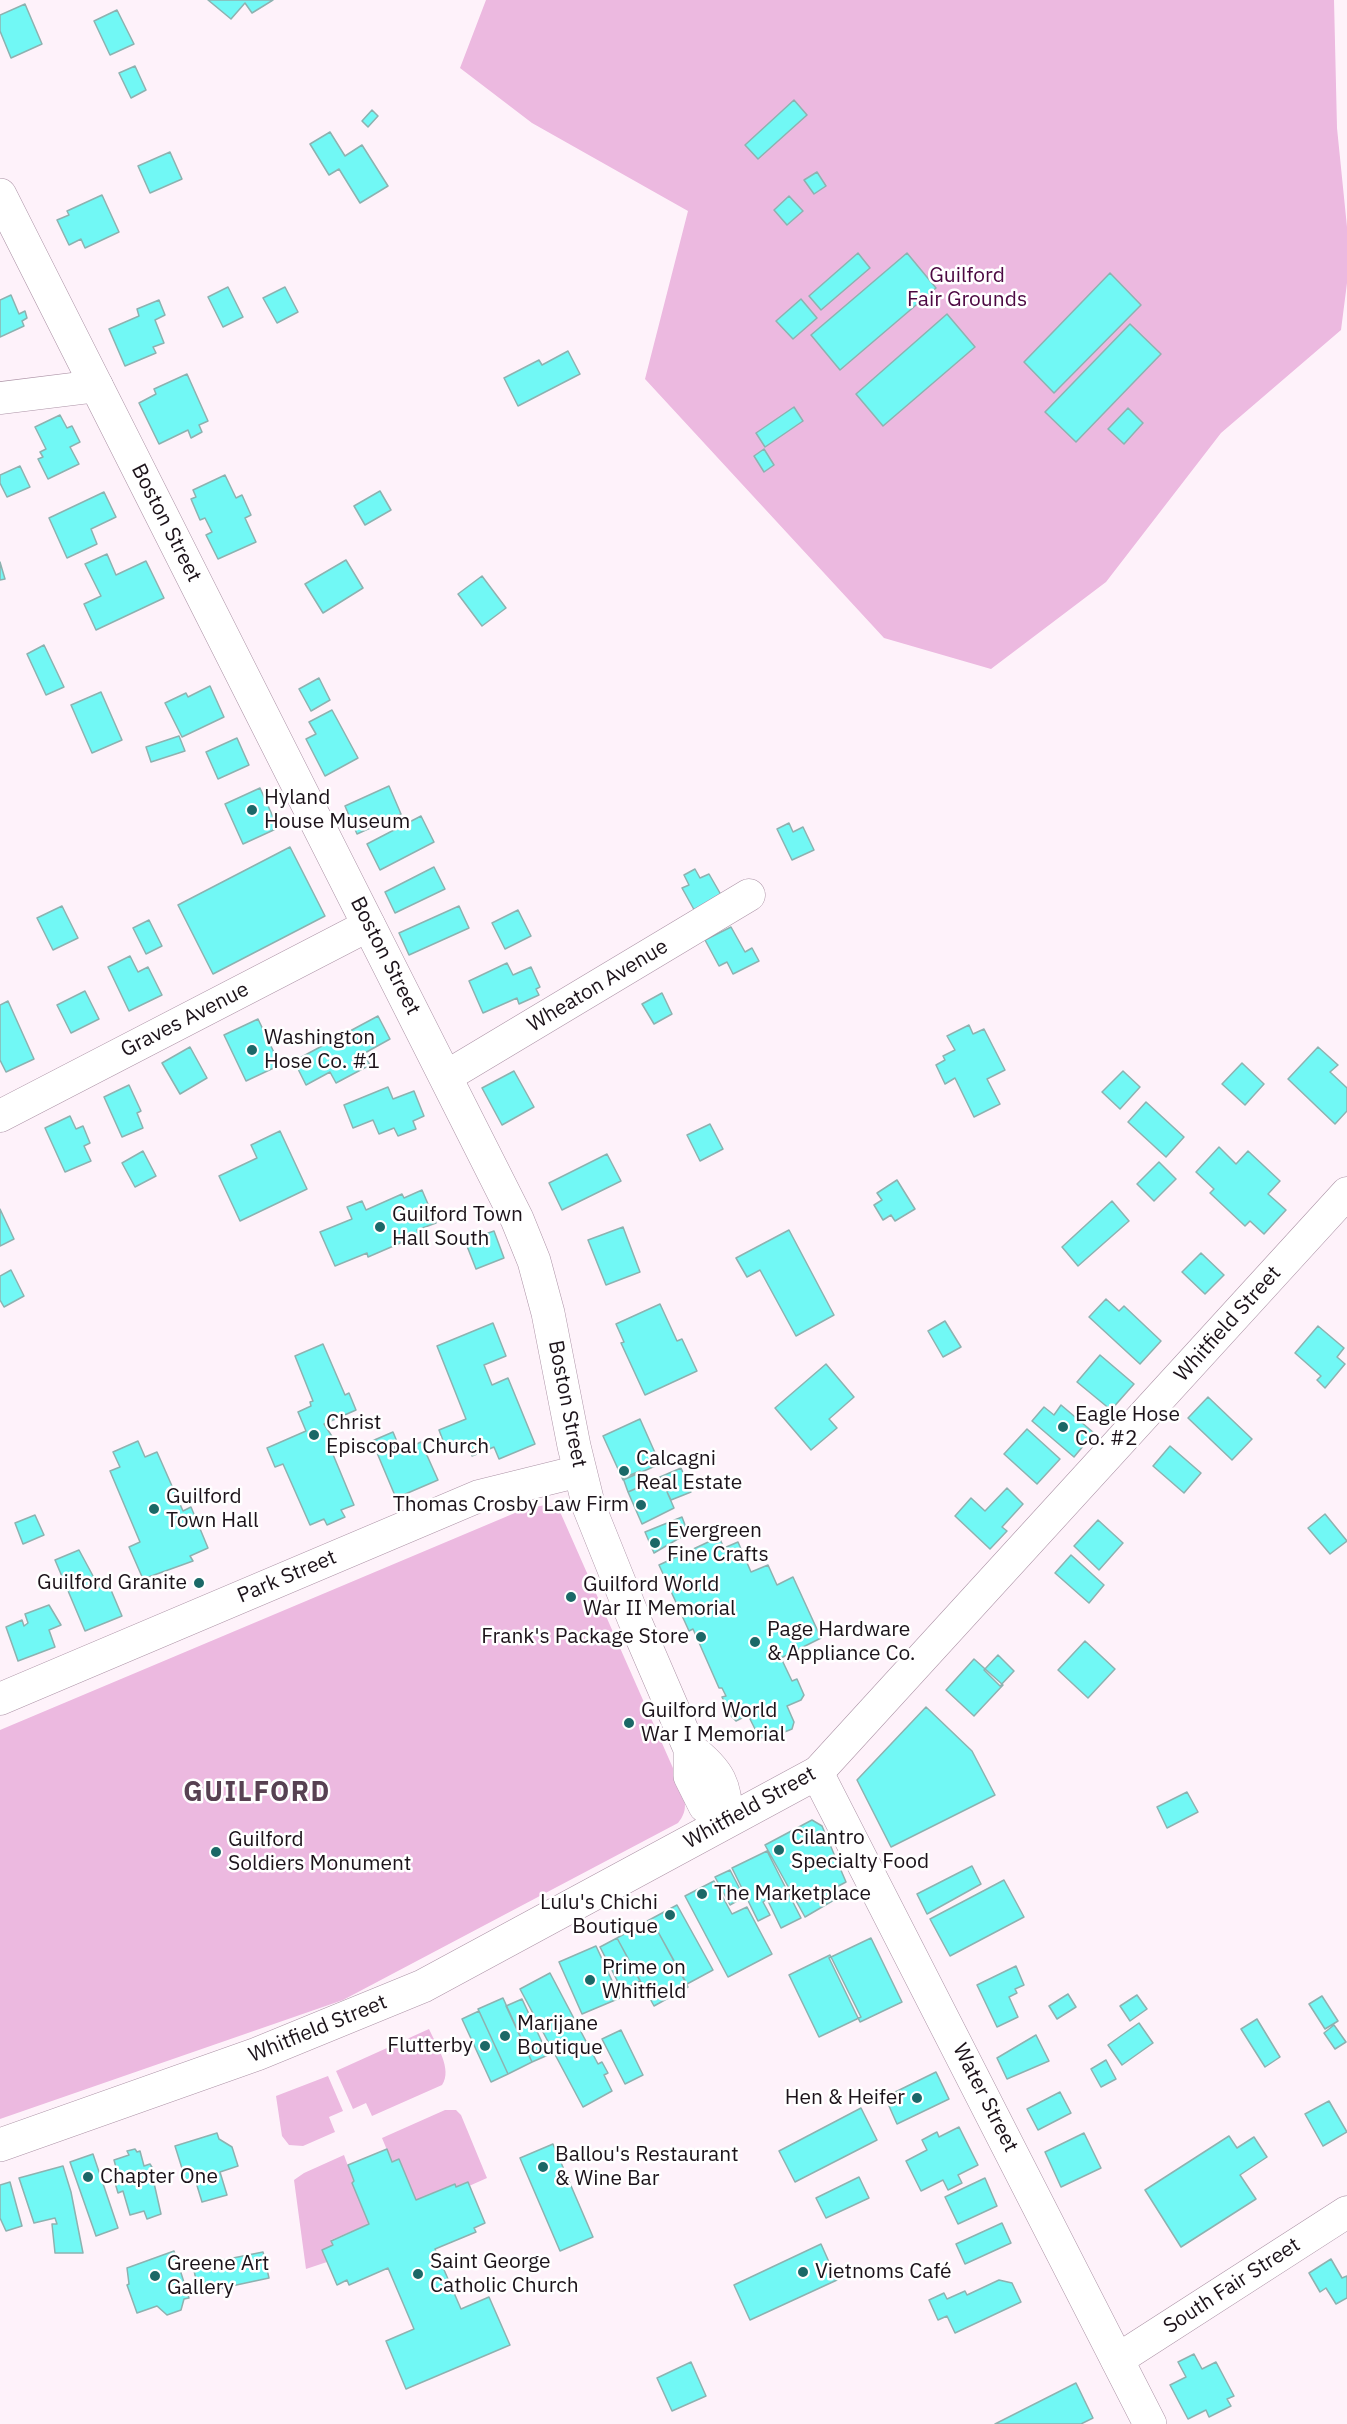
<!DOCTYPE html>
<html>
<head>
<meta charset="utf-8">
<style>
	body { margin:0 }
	canvas { display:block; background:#fef2fa }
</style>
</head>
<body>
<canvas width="1347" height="2424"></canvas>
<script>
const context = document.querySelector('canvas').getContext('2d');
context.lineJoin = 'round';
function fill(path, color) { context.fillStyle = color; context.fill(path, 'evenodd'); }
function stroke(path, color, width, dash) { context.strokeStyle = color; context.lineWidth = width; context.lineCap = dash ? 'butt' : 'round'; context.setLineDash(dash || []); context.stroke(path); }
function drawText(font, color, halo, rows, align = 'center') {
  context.font = font + ' "IBM Plex Sans",sans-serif'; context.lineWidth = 5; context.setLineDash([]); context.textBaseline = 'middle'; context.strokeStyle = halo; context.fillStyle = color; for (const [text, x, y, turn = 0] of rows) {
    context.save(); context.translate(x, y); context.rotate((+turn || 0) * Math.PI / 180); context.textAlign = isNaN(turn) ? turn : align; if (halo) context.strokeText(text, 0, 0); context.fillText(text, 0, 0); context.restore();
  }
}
const green = new Path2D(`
	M486 0H1334L1337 128 1347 227V283L1341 330 1221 433 1106 582 991 669 884 638 645 379 688 211 532 123 460 68Z
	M545 1505 555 1508 561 1514 680 1784C685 1799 689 1810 678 1823L343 2000 0 2119V1730L522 1510Z
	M429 2029C436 2045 453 2069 442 2085L372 2116 366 2103 353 2109 336 2071Z
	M328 2076 343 2111 329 2117 335 2132 303 2146 289 2145 282 2136 276 2096Z
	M445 2110H456L461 2115 487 2178 469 2186 467 2182 456 2187 454 2184 416 2200 399 2159 392 2162 382 2138Z
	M344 2155 369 2224 331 2240 333 2245 322 2250 327 2262 306 2269 294 2180 304 2173Z`);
const building = new Path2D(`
	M208 0H273L252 13 245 3 231 19Z
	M25 4 42 44 11 58 0 31V15Z
	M117 10 134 44 110 55 94 21Z
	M135 66 146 90 131 98 119 73Z
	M794 100 807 115 758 159 745 145Z
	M372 110 378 116 368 127 362 121Z
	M330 132 345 156 362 145 388 186 360 203 339 169 329 175 310 144Z
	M170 152 182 179 150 193 138 166Z
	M817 172 826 186 814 194 804 180Z
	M102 195 119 232 85 248 81 239 69 245 57 220 69 215 67 211Z
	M789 196 803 211 787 225 774 210Z
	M858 253 870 268 821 310 809 296Z
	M907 253 936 288 840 370 811 335Z
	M1110 273 1141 305 1054 393 1024 362Z
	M228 287 243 317 223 327 208 297Z
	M285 287 298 312 277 323 263 298Z
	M11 295 19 314 25 311 27 318 22 321 24 326 0 337V300Z
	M801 299 817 318 793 339 776 321Z
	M159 300 165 315 155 320 164 343 153 347 156 353 125 366 109 329 139 316 137 309Z
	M947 314 975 347 883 426 856 394Z
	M1130 324 1161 354 1076 442 1045 412Z
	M568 351 580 374 518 406 504 378 539 360 542 365Z
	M187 374 208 421 199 425 202 432 191 438 188 430 159 444 139 403 156 394 154 389Z
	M794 407 803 421 765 447 756 433Z
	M1128 408 1143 423 1124 444 1108 429Z
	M60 415 67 428 72 426 80 442 70 447 79 464 48 479 38 459 43 457 40 452 46 449 35 427Z
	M764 449 774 465 764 472 754 456Z
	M20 466 30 487 7 497 0 483V475Z
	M225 475 236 498 242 495 251 515 245 518 256 542 218 559 206 535 212 532 205 518 200 520 191 499 196 497 193 490Z
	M380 491 391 510 365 525 354 506Z
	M104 492 116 517 91 529 97 544 67 558 49 518Z
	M107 554 116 575 146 561 164 598 96 630 84 604 101 596 85 564Z
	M346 560 363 588 323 613 305 584Z
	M0 562 5 579 0 580Z
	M482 576 506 608 482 626 458 594Z
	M44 645 64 687 46 695 27 654Z
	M319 678 330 700 311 711 299 689Z
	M210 686 224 717 182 737 165 703 186 693 188 697Z
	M101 692 122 740 92 753 71 705Z
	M332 710 358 758 325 776 306 739 316 734 309 722Z
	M179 736 185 751 151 762 146 747Z
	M237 738 249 765 218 779 206 752Z
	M389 786 401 814 357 834 345 806Z
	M260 788 278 828 243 844 225 804Z
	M421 816 434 842 380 870 367 844Z
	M789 823 793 832 803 827 814 850 792 860 777 829Z
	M290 847 325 916 213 974 178 905Z
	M434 867 445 889 395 913 385 892Z
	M695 869 700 878 709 874 724 900 697 915 682 888 689 885 684 875Z
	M62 906 78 938 53 950 37 918Z
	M459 906 469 928 409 955 399 933Z
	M518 910 531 936 505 949 492 923Z
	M149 920 162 946 146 954 133 928Z
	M731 927 745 952 752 948 759 961 733 974 727 962 719 966 705 940Z
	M130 956 138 972 148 967 162 995 129 1011 108 967Z
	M507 963 513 975 531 967 540 987 536 989 539 995 519 1004 517 998 483 1013 469 981Z
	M85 991 99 1019 71 1033 57 1005Z
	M662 993 672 1014 654 1024 642 1004Z
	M8 1001 34 1059 6 1072 0 1060V1005Z
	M378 1016 390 1039 363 1054 370 1065 336 1083 330 1072 306 1085 294 1061Z
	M258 1019 280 1065 246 1081 224 1035Z
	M969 1025 973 1034 984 1029 1005 1070 987 1079 1000 1104 974 1117 955 1078 945 1084 936 1065 945 1060 943 1056 955 1050 947 1036Z
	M190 1047 207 1078 180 1094 162 1063Z
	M1318 1047 1338 1065 1330 1072 1347 1088V1111L1335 1124 1288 1079Z
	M1242 1063 1264 1084 1245 1105 1222 1084Z
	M514 1071 534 1107 502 1125 482 1088Z
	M1123 1071 1140 1087 1120 1109 1102 1092Z
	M129 1085 141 1111 137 1113 143 1128 122 1137 104 1097Z
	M388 1087 393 1099 414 1091 424 1116 413 1121 416 1129 398 1136 394 1128 379 1134 373 1120 353 1128 344 1105Z
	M1146 1102 1184 1137 1166 1157 1128 1122Z
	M70 1116 76 1129 83 1126 90 1143 84 1146 91 1161 65 1172 45 1128Z
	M710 1124 723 1149 700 1161 687 1135Z
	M280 1131 307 1189 240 1221 219 1176 257 1158 251 1145Z
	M1219 1147 1236 1164 1248 1151 1280 1181 1268 1194 1286 1210 1264 1234 1250 1221 1245 1226 1210 1193 1214 1189 1196 1172Z
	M143 1151 156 1176 135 1187 122 1163Z
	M607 1154 621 1181 562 1210 549 1183Z
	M1159 1162 1176 1179 1154 1201 1137 1184Z
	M897 1180 915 1209 895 1221 891 1215 883 1220 874 1205 882 1200 877 1193Z
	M422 1190 436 1223 417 1230 419 1235 368 1257 367 1253 335 1266 320 1232 352 1219 347 1207 362 1201 366 1210 402 1194 404 1198Z
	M1112 1201 1129 1221 1078 1266 1062 1247Z
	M0 1209 14 1239 0 1246Z
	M623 1227 640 1272 606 1285 588 1240Z
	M789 1230 834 1315 796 1336 760 1270 747 1277 736 1258Z
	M494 1231 504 1258 476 1269 465 1241Z
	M1201 1253 1224 1275 1205 1294 1182 1272Z
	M11 1270 24 1296 4 1307 0 1300V1276Z
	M1106 1299 1119 1311 1124 1306 1161 1341 1140 1364 1089 1317Z
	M660 1304 677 1341 682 1339 697 1371 645 1395 621 1343 624 1342 616 1324Z
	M945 1321 961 1347 943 1357 928 1331Z
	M493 1323 506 1356 484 1365 492 1385 508 1378 535 1444 499 1459 494 1447 472 1456 467 1442 447 1451 439 1430 466 1419 437 1346Z
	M1318 1326 1344 1348 1337 1357 1345 1364 1325 1388 1317 1380 1321 1376 1295 1353Z
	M323 1344 345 1395 349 1393 356 1410 324 1424 333 1438 327 1440 354 1505 341 1510 345 1517 327 1525 324 1519 310 1525 283 1464 275 1467 267 1448 306 1431 298 1412 311 1406 310 1402 313 1401 295 1356Z
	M1100 1355 1134 1384 1111 1410 1077 1382Z
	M826 1364 854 1397 829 1419 837 1428 811 1450 775 1408Z
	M1208 1397 1252 1439 1232 1460 1188 1418Z
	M1061 1405 1094 1433 1074 1457 1032 1421 1044 1407 1054 1415Z
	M640 1419 660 1464 623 1480 603 1436Z
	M1027 1429 1060 1459 1037 1484 1004 1454Z
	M393 1432 398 1444 394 1446 397 1453 421 1442 438 1480 396 1498 372 1441Z
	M138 1441 145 1457 157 1452 183 1511 191 1507 208 1548 190 1556 193 1561 143 1579 129 1547 140 1542 110 1471 120 1467 113 1452Z
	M1170 1446 1201 1473 1184 1493 1153 1466Z
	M681 1468 691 1492 671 1500 660 1477Z
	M640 1471 646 1484 628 1492 623 1478Z
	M661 1478 674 1508 642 1524 628 1492Z
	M1007 1488 1023 1504 1002 1527 1007 1531 990 1549 955 1516 971 1498 985 1511Z
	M1325 1514 1347 1541 1330 1554 1308 1528Z
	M35 1515 44 1535 23 1544 15 1523Z
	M682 1517 688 1533 654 1553 645 1532Z
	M1098 1520 1123 1543 1099 1570 1074 1546Z
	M719 1537 724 1548 738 1542 751 1572 768 1565 777 1585 793 1577 821 1638 781 1658 792 1681 797 1679 804 1695 801 1700 787 1706 794 1722 792 1729 767 1739 759 1737 748 1715 736 1721 730 1715 722 1697 726 1696 722 1688H719L693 1629 689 1631 659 1565Z
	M79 1550 99 1587 108 1583 122 1616 85 1631 55 1560Z
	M1071 1555 1104 1585 1089 1603 1055 1573Z
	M49 1605 61 1625 49 1630 55 1647 18 1661 6 1627 22 1620 24 1626 28 1623 25 1614Z
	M1085 1641 1115 1669 1088 1698 1058 1670Z
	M998 1655 1014 1671 1000 1686 984 1670Z
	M974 1659 1003 1685 974 1716 946 1690Z
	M926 1707 972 1751 995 1795 891 1847 857 1780Z
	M1187 1792 1198 1812 1167 1828 1157 1807Z
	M812 1820 822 1826 846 1882 829 1891 834 1900 805 1917 765 1845Z
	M767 1851 801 1918 781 1928 767 1899 763 1902 770 1915 758 1921 732 1868Z
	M972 1866 981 1884 927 1914 917 1894Z
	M730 1870 744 1897 730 1905 715 1877Z
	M1004 1880 1024 1917 950 1956 930 1919Z
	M714 1881 732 1914 747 1907 772 1954 728 1977 685 1896Z
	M677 1905 713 1970 687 1984 651 1919Z
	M651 1919 688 1987 654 2006 617 1938Z
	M617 1938 640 1981 622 1990 600 1947Z
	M871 1938 902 2002 860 2022 829 1958Z
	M596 1946 620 1998 582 2014 559 1962Z
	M830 1955 861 2017 819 2037 789 1975Z
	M1016 1966 1024 1985 1015 1989 1017 1993 1009 1997 1018 2017 997 2027 977 1985Z
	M550 1973 598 2064 602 2062 608 2073 604 2075 612 2091 583 2107 520 1989Z
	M1068 1994 1076 2007 1057 2019 1049 2006Z
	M1137 1995 1147 2009 1130 2021 1120 2006Z
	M1322 1996 1338 2021 1325 2029 1309 2004Z
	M503 1998 532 2062 508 2074 478 2009Z
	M522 1999 548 2055 532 2062 506 2006Z
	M479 2011 508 2074 491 2082 462 2019Z
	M1257 2019 1280 2057 1265 2067 1241 2029Z
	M1139 2023 1153 2043 1122 2065 1108 2045Z
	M1334 2025 1346 2042 1335 2049 1324 2033Z
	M621 2030 643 2075 625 2084 602 2039Z
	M1036 2035 1049 2061 1007 2079 997 2058Z
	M1106 2060 1116 2079 1101 2087 1091 2069Z
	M936 2072 949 2099 897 2124 885 2097Z
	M1060 2092 1071 2113 1038 2130 1027 2109Z
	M1329 2101 1347 2132 1323 2146 1305 2114Z
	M861 2108 877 2140 795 2182 779 2151Z
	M959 2127 978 2165 958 2175 962 2183 948 2190 943 2180 921 2191 906 2161 927 2150 922 2140 937 2132 939 2137Z
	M217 2133 219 2139 232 2147 238 2166 220 2172 227 2195 202 2202 195 2179 186 2181 175 2146Z
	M1084 2133 1101 2168 1061 2187 1045 2152Z
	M1229 2136 1237 2148 1254 2137 1267 2157 1240 2175 1256 2199 1181 2247 1145 2190Z
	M553 2144 593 2237 560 2251 520 2158Z
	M135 2149 137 2152 140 2151 144 2166 150 2164 158 2177 154 2183 161 2214 147 2219 144 2211 130 2215 123 2191 118 2193 113 2176 118 2175 114 2160 129 2155 127 2151Z
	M387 2149 392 2162 399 2159 416 2200 455 2184 456 2187 468 2182 485 2223 474 2228 476 2232 435 2249 461 2309 489 2297 510 2345 406 2389 386 2341 414 2329 388 2268 349 2285 347 2280 337 2285 322 2250 333 2245 331 2241 369 2224 352 2183 354 2181 348 2165Z
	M93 2154 118 2228 96 2236 70 2162Z
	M63 2166 71 2192 83 2253H55L52 2224H57L55 2218 34 2223 19 2178Z
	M859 2177 869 2198 826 2218 816 2198Z
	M985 2178 997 2206 958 2224 945 2197Z
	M10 2182 22 2226 6 2231 0 2218V2185Z
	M1002 2223 1011 2243 965 2264 956 2244Z
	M821 2244 837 2280 750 2320 734 2285Z
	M174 2251 189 2298 184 2299 181 2310 167 2315 157 2306 137 2313 127 2285 129 2284 127 2268Z
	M263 2252 269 2278 199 2293 193 2266Z
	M1331 2259 1342 2278 1347 2276V2298L1336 2304 1326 2288 1320 2292 1309 2273Z
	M999 2280 1012 2283 1021 2302 955 2333 947 2316 938 2320 929 2300 944 2293 947 2299 965 2291 967 2295Z
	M1194 2354 1202 2369 1216 2362 1234 2396 1227 2399 1231 2406 1209 2417 1206 2410 1188 2419 1170 2385 1186 2377 1178 2362Z
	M691 2362 706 2396 672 2411 657 2378Z
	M1076 2383 1093 2418 1081 2424H995Z`);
const minor = new Path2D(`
	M0 398 97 386
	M447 1076 749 895
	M0 1116 369 925
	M0 1699 479 1496 580 1471
	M817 1773 1347 1193
	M1117 2360 1347 2212`);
const major = new Path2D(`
	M0 195 517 1219 534 1261 548 1313 574 1446 589 1507 634 1619 690 1749V1776L705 1806 726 1822
	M690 1749C719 1771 727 1786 726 1822
	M0 2145 257 2054 423 1986 817 1773 1150 2424`);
const markers = [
	[252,810,6,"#1b6867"],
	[252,1050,6,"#1b6867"],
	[380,1227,6,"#1b6867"],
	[1063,1427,6,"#1b6867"],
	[314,1435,6,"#1b6867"],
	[624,1471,6,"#1b6867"],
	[641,1505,6,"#1b6867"],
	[154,1509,6,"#1b6867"],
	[655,1543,6,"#1b6867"],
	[199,1583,6,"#1b6867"],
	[571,1597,6,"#1b6867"],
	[701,1637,6,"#1b6867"],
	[755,1642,6,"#1b6867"],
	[629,1723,6,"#1b6867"],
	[779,1850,6,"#1b6867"],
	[216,1852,6,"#1b6867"],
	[702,1894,6,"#1b6867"],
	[670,1915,6,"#1b6867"],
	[590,1980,6,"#1b6867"],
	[505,2036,6,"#1b6867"],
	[485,2046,6,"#1b6867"],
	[917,2098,6,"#1b6867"],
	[543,2167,6,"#1b6867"],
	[88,2177,6,"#1b6867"],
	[803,2272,6,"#1b6867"],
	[418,2274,6,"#1b6867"],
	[155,2276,6,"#1b6867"]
];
const parkNames = [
	["Guilford",967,276],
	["Fair Grounds",967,300]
];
const streetNames = [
	["Boston Street",166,523,63],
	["Boston Street",385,956,63],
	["Wheaton Avenue",598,986,-31],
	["Graves Avenue",185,1020,-27],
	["Whitfield Street",1228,1324,-48],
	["Boston Street",567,1404,79],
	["Park Street",287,1577,-23],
	["Whitfield Street",750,1808,-29],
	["Whitfield Street",318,2029,-22],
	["Water Street",985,2098,63],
	["South Fair Street",1232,2286,-33]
];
const poiNames = [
	["Hyland",264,798],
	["House Museum",264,822],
	["Washington",264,1038],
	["Hose Co. #1",264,1062],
	["Guilford Town",392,1215],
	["Hall South",392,1239],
	["Eagle Hose",1075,1415],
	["Co. #2",1075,1439],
	["Christ",326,1423],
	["Episcopal Church",326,1447],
	["Calcagni",636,1459],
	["Real Estate",636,1483],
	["Guilford",166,1497],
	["Town Hall",166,1521],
	["Thomas Crosby Law Firm",629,1505,"right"],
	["Evergreen",667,1531],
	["Fine Crafts",667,1555],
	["Guilford Granite",187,1583,"right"],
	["Guilford World",583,1585],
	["War II Memorial",583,1609],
	["Page Hardware",767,1630],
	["& Appliance Co.",767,1654],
	["Frank's Package Store",689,1637,"right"],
	["Guilford World",641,1711],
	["War I Memorial",641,1735],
	["Cilantro",791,1838],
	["Specialty Food",791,1862],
	["Guilford",228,1840],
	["Soldiers Monument",228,1864],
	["The Marketplace",714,1894],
	["Lulu's Chichi",658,1903,"right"],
	["Boutique",658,1927,"right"],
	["Prime on",602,1968],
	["Whitfield",602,1992],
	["Marijane",517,2024],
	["Boutique",517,2048],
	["Flutterby",473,2046,"right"],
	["Hen & Heifer",905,2098,"right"],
	["Ballou's Restaurant",555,2155],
	["& Wine Bar",555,2179],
	["Chapter One",100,2177],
	["Saint George",430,2262],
	["Catholic Church",430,2286],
	["Greene Art",167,2264],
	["Gallery",167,2288],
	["Vietnoms Café",815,2272]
];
const districtNames = [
	["GUILFORD",257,1793]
];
fill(green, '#ecb9e0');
fill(building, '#71f8f5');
stroke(building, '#8db2b0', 1.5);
stroke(minor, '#ac93a6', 33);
stroke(major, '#ac93a6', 34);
stroke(minor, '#fff', 32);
stroke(major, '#fff', 33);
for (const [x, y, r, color] of markers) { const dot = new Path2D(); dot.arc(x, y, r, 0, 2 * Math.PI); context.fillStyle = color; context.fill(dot); stroke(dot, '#fff', 2); }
drawText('21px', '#4c0842', '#fff', parkNames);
drawText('21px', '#1c131a', '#fff', streetNames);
drawText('21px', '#1c131a', '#fff', poiNames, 'left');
context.letterSpacing = '1.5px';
drawText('bold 27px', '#574152', '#fff', districtNames);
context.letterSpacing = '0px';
</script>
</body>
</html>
